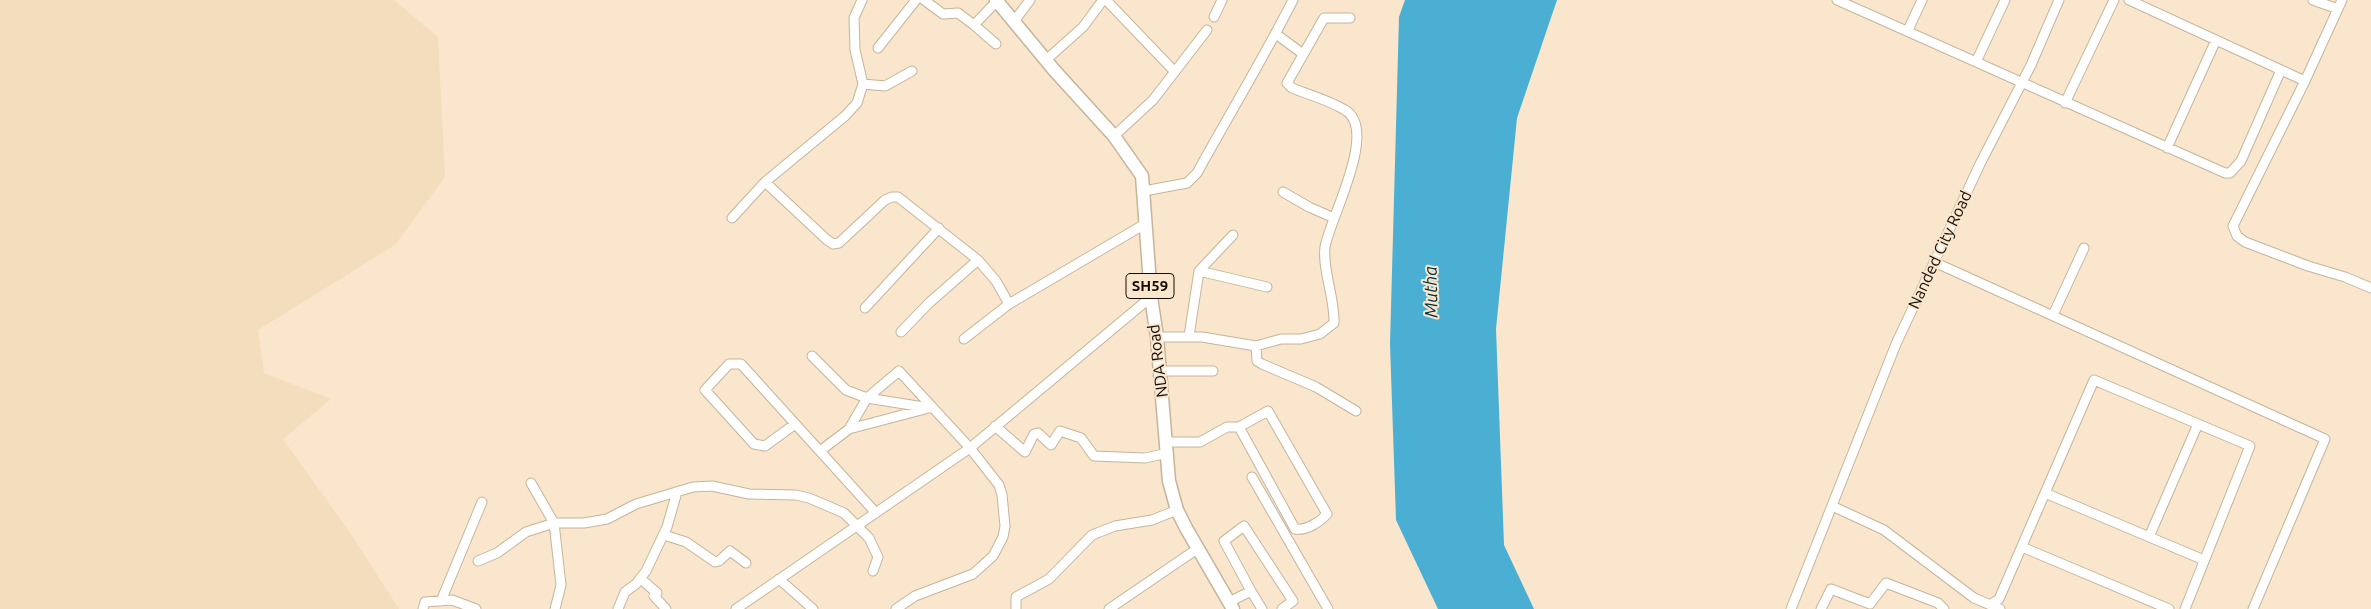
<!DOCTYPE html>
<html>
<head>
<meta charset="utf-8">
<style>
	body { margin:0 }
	canvas { display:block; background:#f9e6cc }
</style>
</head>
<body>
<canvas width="2371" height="609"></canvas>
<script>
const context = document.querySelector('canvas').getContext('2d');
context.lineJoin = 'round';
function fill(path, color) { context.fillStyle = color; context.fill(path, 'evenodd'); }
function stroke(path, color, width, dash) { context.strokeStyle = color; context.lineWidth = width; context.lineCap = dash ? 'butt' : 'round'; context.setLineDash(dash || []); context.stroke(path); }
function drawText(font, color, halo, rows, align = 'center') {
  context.font = font + ' Ubuntu,sans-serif'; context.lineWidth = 4; context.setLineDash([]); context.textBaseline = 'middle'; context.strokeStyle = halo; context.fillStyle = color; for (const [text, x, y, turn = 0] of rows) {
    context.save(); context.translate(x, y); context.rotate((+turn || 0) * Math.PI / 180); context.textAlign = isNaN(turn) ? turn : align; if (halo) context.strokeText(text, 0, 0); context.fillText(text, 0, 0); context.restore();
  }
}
const built = new Path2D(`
	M0 0H394L438 37 445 177 395 245 258 330 264 373 331 399 283 439 351 534 399 609H0Z`);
const water = new Path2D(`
	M1405 0H1557L1517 118 1496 329 1504 545 1534 609H1438L1396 520 1390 344 1399 17Z`);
const street = new Path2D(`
	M862 0 854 18 855 50 863 84 857 103 845 116 765 182 826 239 833 244 839 243 885 200 892 197H898L978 260 996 281 1009 304 1145 224
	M924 0 943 14 958 13 974 25
	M1106 0 1175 72
	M1837 0 2225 173H2230L2241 161 2281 70
	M2129 0 2305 81
	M2313 0 2338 9
	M2342 0 2305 81 2233 226 2237 236 2245 242 2308 266 2345 277 2371 288
	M1214 17 1222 0
	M1015 20 1030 0
	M1908 30 1922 0
	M1276 34 1303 54
	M996 44 974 25 997 1
	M878 48 916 0
	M1046 60 1083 27 1103 0
	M1976 62 2005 0
	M863 84 885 86 912 71
	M2065 103 2114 0
	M1114 136 1153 100 1207 30
	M2167 148 2216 40
	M1144 191 1187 183 1197 173C1229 115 1263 59 1293 0
	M1283 192 1309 207 1334 218
	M732 218 765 182
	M1934 262 2325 439 2253 609
	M1199 271 1267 287
	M865 308 939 228
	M2053 315 2084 248
	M901 332 929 303 978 260
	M1189 336 1199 271 1233 235
	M1157 337H1202L1256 346 1281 339H1301L1320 334 1334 323C1335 299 1322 268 1325 247 1330 218 1379 130 1345 110 1329 100 1309 95 1292 88L1287 83 1324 18H1350
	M964 339 1009 304
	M1256 346 1257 361 1262 364 1316 387 1356 411
	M812 356 846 390 867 398 930 408
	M1160 371H1213
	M795 424 765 446 754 444 705 390 729 364H741L876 513
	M995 426 1025 452 1034 434 1038 433 1051 445 1060 431 1081 438 1094 456 1145 458 1168 453
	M849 429 867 398 899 371 970 448 999 485 1002 495 1005 526 1003 537 993 556 973 574 915 596 896 609
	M1166 442H1200L1227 427H1239L1295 529C1306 531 1320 522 1327 514L1268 411 1239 427
	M820 451 849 429 925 409
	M1252 477 1328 609
	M531 483 554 523 561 585 555 609
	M2045 493 2204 560
	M1832 506 1884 530 1974 598 2000 609
	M664 535 686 542 715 562 719 561 730 551 746 563
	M2149 537 2198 424
	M2022 547 2169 609
	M478 561 497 553 526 532 554 523H584L607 519 636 504 693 487 712 486 749 494 796 495 809 498 844 513 869 538 878 557 873 571
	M641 579 657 593 654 596 666 609
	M779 579 813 609
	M1251 591 1224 541 1244 526 1293 601 1282 609
	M441 601 482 502
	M1229 602 1251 591 1262 609
	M1990 605 1999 599 2094 380 2250 446 2185 609
	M423 609 425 602 452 600 476 609
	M618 609 625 592 636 584 646 571 667 527 677 492
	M736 609 970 448 1151 297
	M1016 609V597L1049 579 1092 535 1115 526 1152 520 1177 510
	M1109 609 1197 549
	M1791 609 1896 344 1980 164 2031 65 2059 0
	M1821 609 1831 589 1870 604 1886 583 1938 603 1944 609`);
const primary = new Path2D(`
	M996 0 1054 70 1114 136 1142 176 1151 297 1157 337 1169 481 1177 510 1186 528 1233 609`);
const shields = [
	[1150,286,48]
];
const shieldNames = [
	["SH59",1150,286]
];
const streetNames = [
	["Nanded City Road",1940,250,-65],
	["NDA Road",1158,361,-97]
];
const waterNames = [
	["Mutha",1431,292,-91]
];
fill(built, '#f4ddbc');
fill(water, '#4aafd2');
stroke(street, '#c6b49a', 11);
stroke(primary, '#c6b49a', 15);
stroke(street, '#fff', 9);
stroke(primary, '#fff', 12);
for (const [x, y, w] of shields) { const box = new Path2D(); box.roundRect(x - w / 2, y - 12.5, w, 25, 4); context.fillStyle = '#f9e6cc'; context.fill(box); stroke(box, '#120c04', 1); }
drawText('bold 15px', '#120c04', null, shieldNames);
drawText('16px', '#120c04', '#f9e6cc', streetNames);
drawText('italic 18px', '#013140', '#f9e6cc', waterNames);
</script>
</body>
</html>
